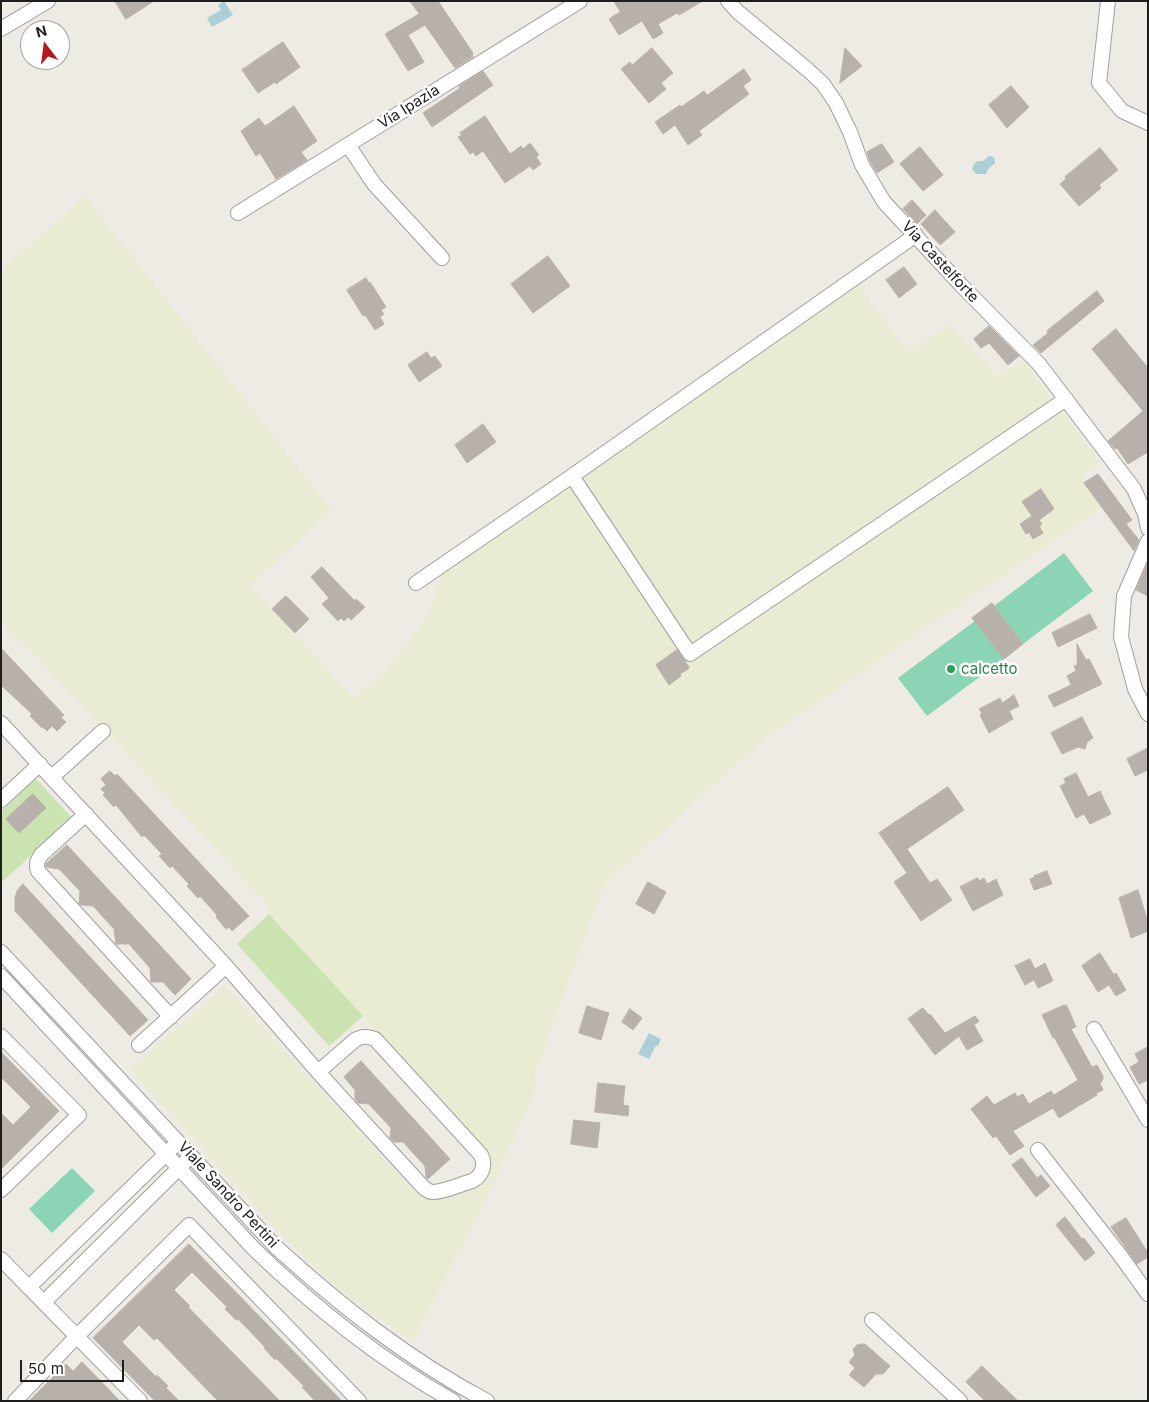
<!DOCTYPE html>
<html>
<head>
<meta charset="utf-8">
<style>
	body { margin:0 }
	#map { position:relative; width:1149px; height:1402px; overflow:hidden; background:#eeebe5; font-family:Inter,sans-serif }
	canvas { display:block }
	.frame { position:absolute; inset:0; border:2px solid #1e1e1e; pointer-events:none }
	.north { position:absolute; left:20px; top:20px; width:50px; height:50px; box-sizing:border-box; background:#fff; border:1px solid #a5a5a5; border-radius:50%; rotate:345deg; font-size:14px; font-weight:700; line-height:20px; text-align:center; color:#1e1e1e }
	.north::after { content:''; display:block; margin:auto; width:18px; height:22px; background:#b6161c; clip-path:polygon(50% 0,100% 100%,50% 72%,0 100%) }
	.scale { position:absolute; left:20px; top:1360px; width:104px; height:22px; box-sizing:border-box; border:2px solid #1e1e1e; border-top:0; padding-left:6px; font-size:15px; line-height:18px; white-space:nowrap; color:#1e1e1e; -webkit-text-stroke:4px #fff; paint-order:stroke }
</style>
</head>
<body>
<div id="map">
<canvas width="1149" height="1402"></canvas>
<div class="frame"></div>
<div class="north">N</div>
<div class="scale">50 m</div>
</div>
<script>
const context = document.querySelector('canvas').getContext('2d');
context.lineJoin = 'round';
function fill(path, color) { context.fillStyle = color; context.fill(path, 'evenodd'); }
function stroke(path, color, width, dash) { context.strokeStyle = color; context.lineWidth = width; context.lineCap = dash ? 'butt' : 'round'; context.setLineDash(dash || []); context.stroke(path); }
function drawText(font, color, halo, rows, align = 'center') {
  context.font = font + ' Inter,sans-serif'; context.lineWidth = 5; context.setLineDash([]); context.textBaseline = 'middle'; context.strokeStyle = halo; context.fillStyle = color; for (const [text, x, y, turn = 0] of rows) {
    context.save(); context.translate(x, y); context.rotate((+turn || 0) * Math.PI / 180); context.textAlign = isNaN(turn) ? turn : align; if (halo) context.strokeText(text, 0, 0); context.fillText(text, 0, 0); context.restore();
  }
}
const farmland = new Path2D(`
	M85 196 332 511 250 585 354 698 386 670 428 616 442 575 856 282 908 352 950 324 998 377 1023 361 1100 462 1083 476 1103 507 769 735 604 885 536 1070 534 1096 493 1183 413 1342 364 1308 327 1278 298 1251 264 1216 242 1191 130 1070 224 986 417 1194 424 1198 431 1199 488 1171 490 1162 486 1151 267 911 270 908 98 722 1 621V271Z`);
const grass = new Path2D(`
	M36 779 72 818 1 883V811Z
	M269 914 363 1016 329 1046 237 944Z`);
const pitch = new Path2D(`
	M1064 553 1093 591 1023 644 994 606Z
	M975 621 1004 659 927 716 898 678Z
	M72 1168 95 1191 52 1233 29 1209Z`);
const water = new Path2D(`
	M224 1 233 15 212 27 207 18 221 10 218 5Z
	M989 156 994 157 995 163 988 169 986 174H976L972 169 974 164 978 161H983Z
	M649 1033 661 1039 658 1046 656 1045 649 1059 638 1054Z`);
const building = new Path2D(`
	M115 1H154L126 19Z
	M410 1H438L473 53 472 54 473 57 455 68 425 25 408 35 424 62 408 71 385 34 419 14Z
	M614 1H703L679 15 677 13 658 24 663 33 653 39 642 21 619 35 609 19 620 12Z
	M283 42 300 67 276 84 275 82 258 93 242 70Z
	M652 48 673 73 661 83 666 89 649 103 621 69 630 62 632 65Z
	M845 48 862 66 840 83Z
	M744 69 751 80 743 86 749 94 699 131 702 135 688 145 675 125 663 134 655 122 680 105 681 107 704 91 707 95Z
	M483 71 493 85 432 127 423 113 460 88 459 86Z
	M1011 86 1029 107 1007 128 989 105Z
	M294 106 317 141 301 152 307 160 276 179 260 153 256 156 241 131 259 118 265 126Z
	M485 116 510 154 521 146 523 149 530 143 539 155 536 157 541 164 533 170 530 166 505 183 483 151 476 156 473 152 470 154 458 137 462 135 460 133Z
	M882 144 894 162 877 173 870 161 867 152Z
	M920 147 943 175 923 191 900 164Z
	M1100 148 1118 170 1099 185 1101 188 1079 206 1060 184 1066 179 1065 177Z
	M912 200 926 215 917 224 903 209Z
	M935 210 955 232 940 245 921 224Z
	M548 256 570 286 533 313 511 284Z
	M904 267 917 284 899 298 886 280Z
	M366 278 369 283 370 282 386 307 381 310 384 314 380 317 384 324 375 330 365 315 363 316 347 290Z
	M1097 291 1104 301 1041 353 1033 345 1048 333 1047 331Z
	M989 326 1019 356 1008 365 989 343 981 348 974 339Z
	M1116 329 1148 368V452L1128 464 1117 448 1115 449 1108 441 1143 411 1092 349Z
	M427 352 431 358 435 356 442 366 419 382 408 365Z
	M483 424 496 442 467 463 455 445Z
	M1098 474 1132 520 1126 524 1139 540 1134 551 1084 483Z
	M1041 489 1054 509 1039 520 1042 524 1039 526 1043 533 1033 539 1029 532 1026 534 1020 524 1032 516 1022 502Z
	M1148 563V596L1136 590Z
	M322 567 355 601 356 599 365 607 351 620 348 617 344 621 341 618 338 621 322 604 329 598 311 577Z
	M286 596 309 619 295 633 272 609Z
	M992 603 1023 644 1004 659 972 618Z
	M1090 614 1097 628 1058 647 1052 633Z
	M1077 644 1086 660 1089 659 1102 684 1054 707 1048 696 1071 685 1067 676 1076 671 1074 666 1077 665Z
	M1 648 64 715 61 718 66 722 57 731 52 726 47 731 43 727 42 728 30 716 32 714 1 685Z
	M677 650 689 667 688 669 680 674 681 676 669 685 656 665Z
	M1014 695 1019 706 1009 711 1013 719 989 733 980 715 982 714 979 709 1000 698 1002 703Z
	M1082 717 1093 738 1087 742 1085 749 1078 747 1062 754 1051 733Z
	M1148 748V770L1135 776 1127 759Z
	M110 771 115 776 117 774 249 916 232 931 229 927 226 929 216 917 217 915 200 896 198 898 187 886 189 884 172 866 170 868 159 856 162 854 144 835 142 837 116 805 114 807 103 795 105 793 101 789 106 785 101 779Z
	M1076 773 1088 797 1100 791 1111 814 1090 824 1084 814 1076 818 1060 786 1066 783 1064 779Z
	M948 787 964 810 907 849 930 883 937 879 952 900 921 921 894 882 907 873 879 833Z
	M33 794 46 808 19 833 6 819Z
	M67 845 191 979 175 995 163 982H151L150 968 129 944H116L114 929 93 906 81 905 79 904 80 891 59 869 46 867V864Z
	M1047 871 1052 884 1034 890 1030 879 1035 877 1034 876Z
	M978 878 979 881 984 878 987 884 996 879 1003 895 973 911 960 887Z
	M648 882 666 892 654 914 636 904Z
	M23 884 148 1020 130 1036 15 911V898L17 891Z
	M1138 890 1148 922V931L1131 938 1119 898Z
	M1100 953 1114 975 1116 973 1126 990 1116 996 1109 985 1098 992 1082 966Z
	M1030 959 1035 969 1045 963 1053 981 1038 988 1034 980 1025 985 1015 966Z
	M1065 1005 1067 1006 1076 1027 1071 1029 1092 1067 1097 1065 1103 1076V1079L1100 1084 1103 1090 1096 1093 1097 1095 1059 1118 1053 1108 1013 1131 1024 1146 1010 1155 996 1136 993 1138 971 1109 987 1096 994 1105 1015 1093 1017 1097 1023 1094 1029 1104 1051 1091 1054 1095 1078 1080 1054 1037 1053 1038 1042 1015Z
	M587 1006 609 1013 601 1040 579 1033Z
	M923 1008 929 1015 930 1014 945 1033 975 1016 979 1021 974 1025 983 1041 967 1050 959 1036 935 1055 908 1019Z
	M630 1009 642 1018 633 1030 622 1022Z
	M1148 1047V1080L1139 1084 1130 1067 1139 1062 1135 1054Z
	M1 1052 59 1111 1 1169V1113L13 1125 31 1107 1 1077Z
	M361 1061 450 1159 428 1179 426 1177 425 1166 403 1142H394L390 1138 391 1128 369 1104 358 1103 355 1099V1090L344 1077Z
	M598 1083 625 1086 623 1105 629 1106 628 1116 595 1112Z
	M574 1120 600 1123 597 1148 571 1144Z
	M1022 1158 1037 1178 1041 1175 1050 1186 1036 1197 1012 1165Z
	M1065 1217 1082 1239 1084 1238 1095 1253 1085 1261 1056 1225Z
	M1126 1218 1148 1253V1257L1137 1264 1111 1227Z
	M189 1244 342 1401H315L302 1387 304 1386 276 1358 275 1360 264 1348 265 1347 238 1319 236 1320 225 1309 227 1307 192 1272 174 1290 190 1306 188 1307 280 1401H218L157 1338 154 1340 139 1325 122 1342 156 1377 157 1375 168 1386 166 1388 179 1401H155L93 1338Z
	M865 1344 890 1366 883 1374H876L864 1387 849 1375 855 1368 849 1362 855 1355 853 1349 857 1345Z
	M82 1362 120 1401H29L66 1364 73 1371Z
	M982 1366 1018 1401H985L966 1382Z`);
const minor = new Path2D(`
	M728 1 738 12 808 70 823 84 836 103 850 132 862 165 884 202 961 285 1039 364 1134 489 1145 514 1148 528
	M1108 1 1099 83 1122 111 1148 123
	M1 29 48 1
	M348 145 374 184 442 258
	M238 213 580 1
	M916 235 572 476 690 654 1066 399
	M1148 541 1124 596 1121 637 1135 689 1148 714
	M416 583 572 476
	M1 723 226 966 318 1072 423 1187C426 1190 429 1192 433 1192 444 1192 461 1184 472 1181 482 1176 486 1165 481 1155L375 1039C367 1036 362 1036 355 1040L318 1072
	M52 777 103 731
	M1 800 40 764
	M86 814 41 855C37 861 36 864 38 871L171 1017
	M1 952 276 1247C341 1306 409 1360 487 1401
	M1 976 254 1249C314 1307 380 1360 453 1401
	M1094 1029 1148 1120
	M1 1036 79 1115 1 1190
	M139 1045 226 966
	M1038 1150 1120 1255 1148 1294
	M1 1259 140 1401
	M29 1287 172 1148
	M44 1302 185 1162
	M872 1320 960 1401
	M15 1401 77 1336 189 1225 359 1401`);
const markers = [
	[951,669,5,"#2e9e5b"]
];
const streetNames = [
	["Via Ipazia",409,107,-32],
	["Via Castelforte",940,262,47],
	["Viale Sandro Pertini",228,1195,47]
];
const leisureNames = [
	["calcetto",961,669]
];
fill(farmland, '#eaebd3');
fill(grass, '#cbe2b1');
fill(pitch, '#8cd4b6');
fill(water, '#abced7');
fill(building, '#b7b0ab');
stroke(building, '#beb2a9', 1);
stroke(minor, '#9f9f9f', 16);
stroke(minor, '#fff', 14);
for (const [x, y, r, color] of markers) { const dot = new Path2D(); dot.arc(x, y, r, 0, 2 * Math.PI); context.fillStyle = color; context.fill(dot); stroke(dot, '#fff', 2); }
drawText('15px', '#1e1e1e', '#fff', streetNames);
drawText('15px', '#27864d', '#fff', leisureNames, 'left');
</script>
</body>
</html>
